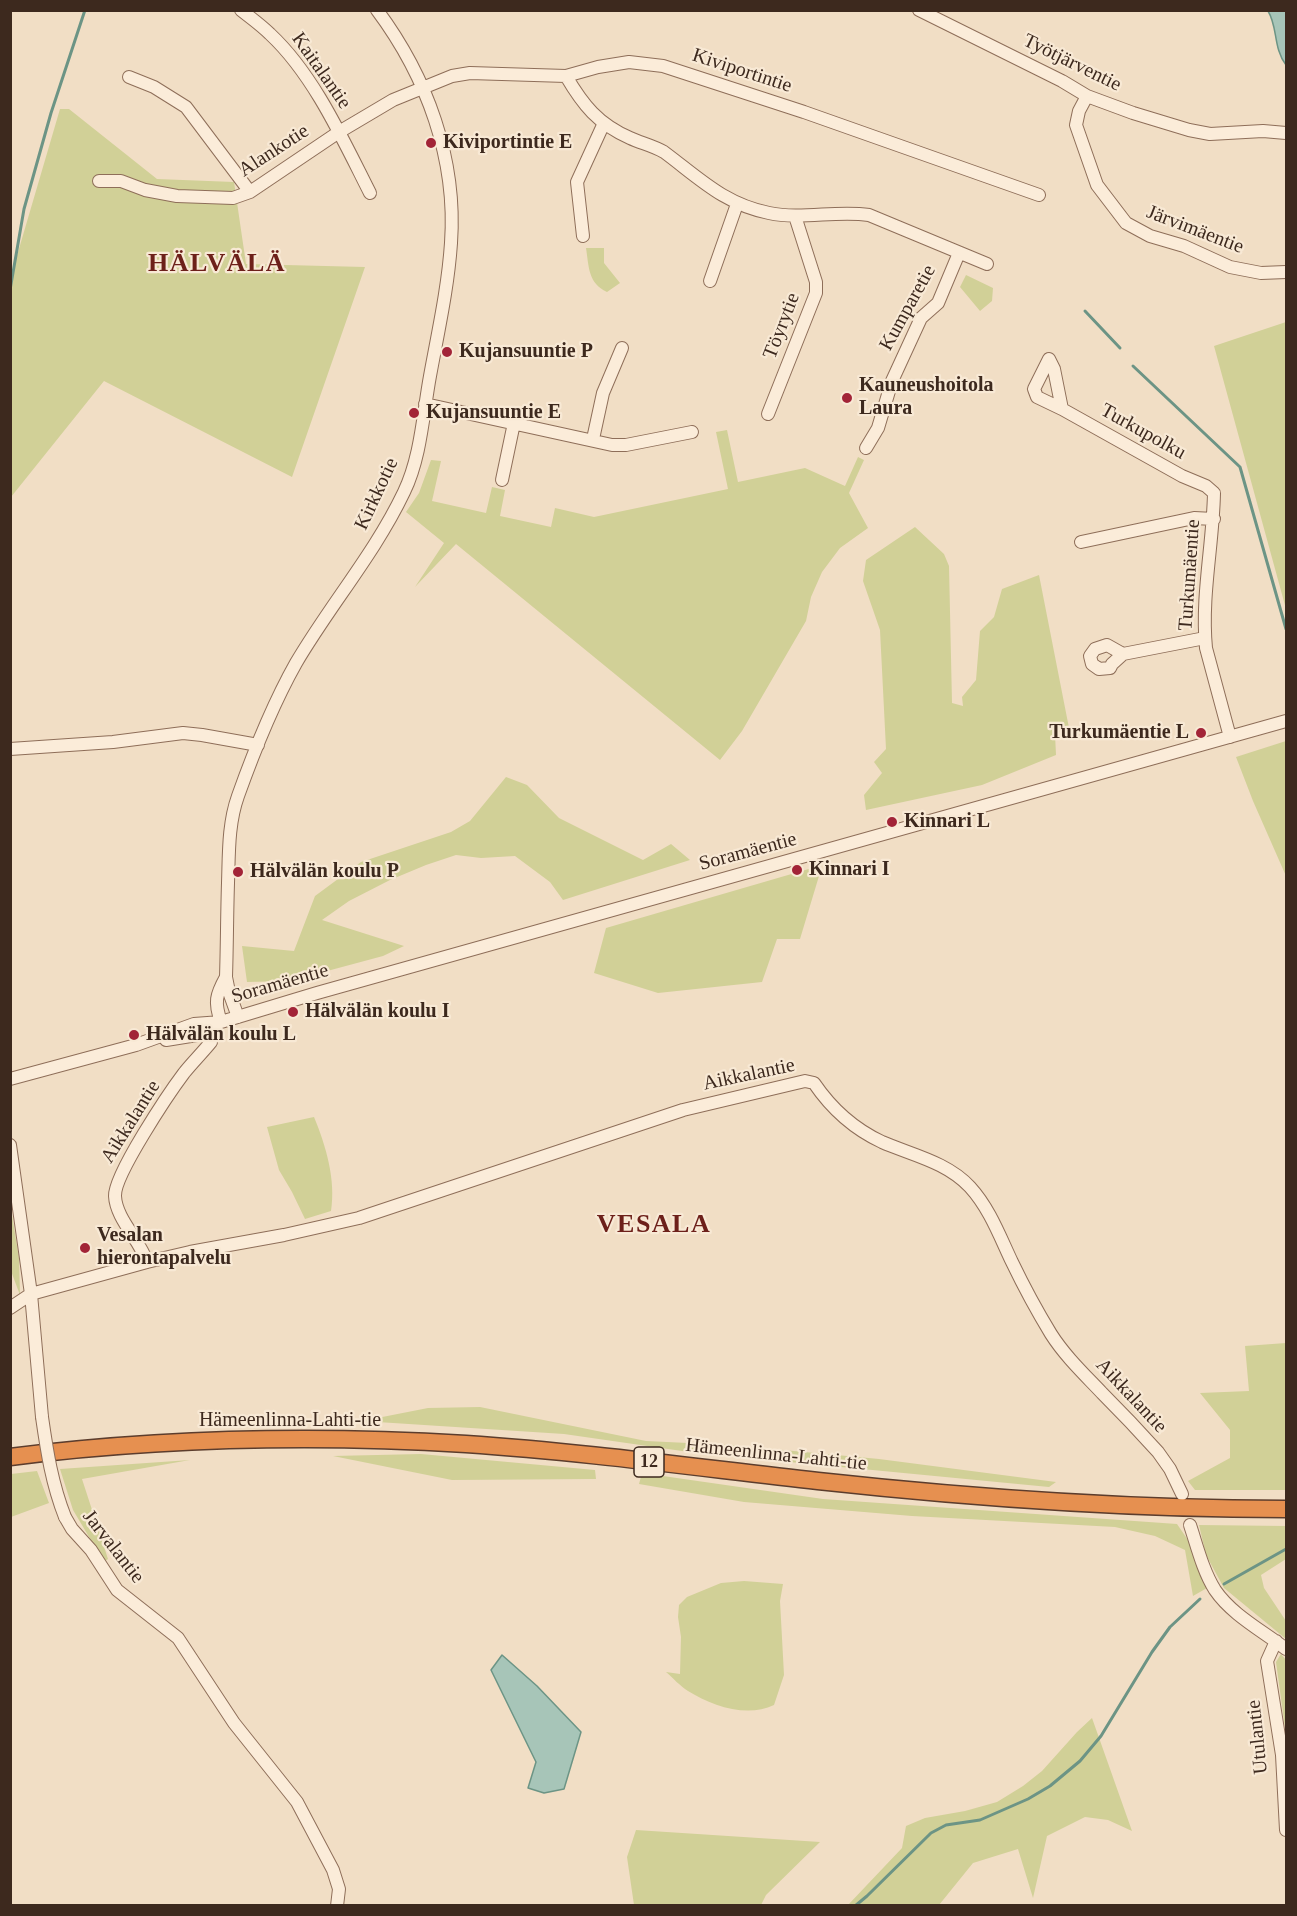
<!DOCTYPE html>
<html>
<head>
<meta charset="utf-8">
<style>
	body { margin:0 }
	#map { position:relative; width:1297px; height:1916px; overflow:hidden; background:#f1dec5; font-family:Georgia,serif }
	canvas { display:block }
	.frame { position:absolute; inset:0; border:12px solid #3d291e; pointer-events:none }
</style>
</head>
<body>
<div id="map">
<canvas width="1297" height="1916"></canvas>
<div class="frame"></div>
</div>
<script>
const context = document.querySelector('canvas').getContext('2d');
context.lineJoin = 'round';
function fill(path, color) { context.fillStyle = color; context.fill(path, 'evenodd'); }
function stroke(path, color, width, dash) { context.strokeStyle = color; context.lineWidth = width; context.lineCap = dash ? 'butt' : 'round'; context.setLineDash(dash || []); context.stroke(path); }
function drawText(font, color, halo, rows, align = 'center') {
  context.font = font + ' Georgia,serif'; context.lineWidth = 4.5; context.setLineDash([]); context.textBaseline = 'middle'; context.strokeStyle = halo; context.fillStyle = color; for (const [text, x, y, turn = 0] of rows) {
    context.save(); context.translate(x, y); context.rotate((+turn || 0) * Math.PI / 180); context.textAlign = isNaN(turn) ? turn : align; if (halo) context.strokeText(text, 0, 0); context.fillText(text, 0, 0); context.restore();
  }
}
const green = new Path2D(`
	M60 109H69L157 179 234 182 246 264 365 267 292 477 104 381 11 497V276Z
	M586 248H604V263L620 283 607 292C588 283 589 267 586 248Z
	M966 275 993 288 992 301 980 311 960 287Z
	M1286 322V609L1214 346Z
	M727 430 738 482 805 468 845 486 858 457 864 460 849 493 868 528 840 548 822 572 811 597 806 621 742 731 720 760 456 544 415 587 444 543 406 512 419 493 431 460 441 461 432 501 486 513 492 487 505 490 500 516 551 527 555 508 594 517 728 489 716 432Z
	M915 527 944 554 949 566 952 703 963 706 962 697 976 680 980 631 994 617 1002 589 1039 575 1069 728 1055 734 1056 755 982 785 866 810 864 795 882 773 874 762 886 749 880 630 863 581 866 560Z
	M1286 741V876L1253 801 1236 757Z
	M506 777 527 785 559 818 643 860 671 844 690 860 563 900 550 882 515 856 481 858 456 855 426 865 390 880 349 901 322 920 404 946 383 956 290 981 247 982 242 946 294 951 315 896 361 862 451 832 470 821Z
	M819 866V876L800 939H777L762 982 658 993 594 973 606 928Z
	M314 1117C326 1146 336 1180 331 1211L305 1219 292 1192 279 1170 267 1127Z
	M10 1203 19 1258 20 1295 11 1271Z
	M1286 1343V1490H1195L1188 1481 1230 1458V1430L1200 1393 1249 1391 1245 1346Z
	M480 1407 646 1441 730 1445 879 1459 1056 1482 1049 1487 696 1453 564 1434 362 1421 428 1408Z
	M421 1454 595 1470 596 1479 452 1480 333 1456Z
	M190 1460 82 1479 108 1559 104 1562 73 1510 60 1469Z
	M37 1471 49 1503 11 1517V1474Z
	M642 1473 823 1499 1177 1524 1190 1543 1207 1588 1193 1596 1185 1550 1155 1536 1115 1527 912 1516 744 1502 639 1484Z
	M1199 1525 1286 1526V1559L1261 1575 1264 1588 1286 1621V1639L1224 1588 1206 1555Z
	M744 1581 783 1584 780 1601 784 1675 774 1705C747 1718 712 1706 688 1691 680 1686 673 1678 666 1672L680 1674 681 1637 678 1617 679 1605 687 1597 721 1583Z
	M1281 1654 1286 1660V1735L1276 1662Z
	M1092 1718 1132 1831 1108 1820 1085 1817 1047 1836 1033 1898 1018 1849 973 1863 939 1905H848L902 1848 906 1826 925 1818 965 1811 997 1802 1023 1786 1042 1771 1077 1732Z
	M636 1830 820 1842 766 1895 761 1905H634L627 1857Z`);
const water = new Path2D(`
	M1268 11H1286V65C1273 48 1278 27 1268 11Z
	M502 1655 537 1686 581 1732 564 1789 544 1793 528 1788 536 1762 491 1670Z`);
const stream = new Path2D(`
	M10 290 24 209 51 113 85 10
	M1085 311 1120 348
	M1133 366 1240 467 1286 629
	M1224 1584 1286 1549
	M855 1906 867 1896 931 1833 946 1825 980 1820 1028 1799 1050 1786 1080 1761 1101 1736 1152 1652 1170 1627 1200 1599`);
const minor = new Path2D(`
	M241 10C251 18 261 25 270 34 314 75 343 140 370 193
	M919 10 1062 81 1087 96 1133 113 1189 130 1210 134 1263 131 1286 133
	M566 76C583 105 598 124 630 138 641 143 654 146 664 152 699 178 724 204 769 213 802 220 836 210 869 215L987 264
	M129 77 154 87 186 107 250 192
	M1087 96 1079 111 1076 125 1097 185 1126 223 1150 236 1184 246 1230 267 1261 273 1286 272
	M99 181H121L145 190 177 196 233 198 250 192 339 132 393 100 452 76 470 73 566 76 598 67 629 62 663 66 804 112 1039 195
	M583 236 577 182 604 123
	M710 281 737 204
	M425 404 612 445H626L692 432
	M1062 409 1037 397 1034 389 1049 359 1054 369 1062 409 1182 476 1206 486 1214 493C1213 545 1201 596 1206 648L1230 737
	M768 414 816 293V282L795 216
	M593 439 603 393 622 348
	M866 448 878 428 892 381 921 318 938 303 959 253
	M502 480 514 423
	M1081 542 1194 518 1214 519
	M1123 654 1112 664 1110 668 1099 669 1092 664 1090 656 1095 649 1107 645 1123 654 1205 638
	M10 749 113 742 183 733 202 735 258 745
	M238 1017 229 992 226 977C227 946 227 914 228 883 229 854 228 824 238 796 253 754 274 702 296 663 330 605 375 553 404 492 421 457 423 414 430 376 438 332 448 288 451 243 457 159 427 77 377 10
	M221 1022C214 1002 216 995 226 977
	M166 1040 197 1035 217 1024
	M10 1079 136 1045 194 1024 221 1022 317 993 1286 721
	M10 1145 31 1294 42 1417
	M147 1262C140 1240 116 1219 115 1196 114 1175 169 1093 184 1073 192 1063 202 1053 211 1042
	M10 1308 31 1294 147 1262 190 1252 284 1235 359 1218 683 1110 805 1081 814 1083C831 1108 854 1129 882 1142 912 1155 947 1162 970 1187 990 1209 1000 1237 1012 1262 1024 1287 1037 1311 1051 1334 1065 1356 1084 1374 1102 1393 1121 1412 1140 1432 1158 1452L1170 1469 1182 1494
	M65 1517 72 1529 91 1550 117 1590 178 1638 234 1723 297 1802 333 1870 339 1889 337 1906
	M1190 1525C1197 1546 1203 1571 1215 1590 1232 1615 1263 1631 1286 1649
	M1276 1641 1267 1661 1282 1755 1286 1830`);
const highway = new Path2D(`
	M10 1457C161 1438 315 1435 466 1444 584 1452 701 1468 818 1481 974 1498 1130 1509 1286 1509`);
const minorBridge = new Path2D(`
	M42 1417C47 1452 52 1484 65 1517`);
const markers = [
	[431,143,6,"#a22437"],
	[447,352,6,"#a22437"],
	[847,398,6,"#a22437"],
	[414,413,6,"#a22437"],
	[1201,733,6,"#a22437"],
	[892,822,6,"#a22437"],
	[797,870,6,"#a22437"],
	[238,872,6,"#a22437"],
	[293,1012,6,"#a22437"],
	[134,1035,6,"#a22437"],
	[85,1248,6,"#a22437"]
];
const shields = [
	[649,1462,30]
];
const shieldNames = [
	["12",649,1462]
];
const streetNames = [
	["Työtjärventie",1072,63,26],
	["Kaitalantie",321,71,55],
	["Kiviportintie",742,71,18],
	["Alankotie",274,151,-33],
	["Järvimäentie",1195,230,21],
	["Kumparetie",908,308,-61],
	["Töyrytie",782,326,-69],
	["Turkupolku",1143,432,29],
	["Kirkkotie",377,494,-65],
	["Turkumäentie",1190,575,-86],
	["Soramäentie",748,852,-15],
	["Soramäentie",280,984,-16],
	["Aikkalantie",749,1075,-12],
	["Aikkalantie",131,1122,-58],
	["Aikkalantie",1131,1396,47],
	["Hämeenlinna-Lahti-tie",290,1421],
	["Hämeenlinna-Lahti-tie",776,1455,6],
	["Jarvalantie",113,1547,52],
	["Utulantie",1258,1737,-96]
];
const poiNames = [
	["Kiviportintie E",443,143],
	["Kujansuuntie P",459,352],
	["Kauneushoitola",859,386],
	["Laura",859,409],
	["Kujansuuntie E",426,413],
	["Turkumäentie L",1189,733,"right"],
	["Kinnari L",904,822],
	["Kinnari I",809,870],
	["Hälvälän koulu P",250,872],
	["Hälvälän koulu I",305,1012],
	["Hälvälän koulu L",146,1035],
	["Vesalan",97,1236],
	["hierontapalvelu",97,1259]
];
const districtNames = [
	["HÄLVÄLÄ",217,264],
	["VESALA",654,1225]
];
fill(green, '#d1d097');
fill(water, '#a7c5b8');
stroke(water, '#6c9485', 1.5);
stroke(stream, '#6c9485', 3);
stroke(minor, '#8e6e59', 14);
stroke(highway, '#5c3d2d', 19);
stroke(minor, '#fbecd9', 12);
stroke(highway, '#e69050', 16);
stroke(minorBridge, '#8e6e59', 14, []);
stroke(minorBridge, '#fbecd9', 12);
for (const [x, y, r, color] of markers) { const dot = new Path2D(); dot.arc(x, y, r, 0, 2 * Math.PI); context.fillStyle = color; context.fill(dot); stroke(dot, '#f8e9d5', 2); }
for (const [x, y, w] of shields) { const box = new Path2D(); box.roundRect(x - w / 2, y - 15, w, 30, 4.5); context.fillStyle = '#f8e9d5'; context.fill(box); stroke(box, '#3d291e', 1.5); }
drawText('bold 18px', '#3d291e', null, shieldNames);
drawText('20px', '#3d291e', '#f8e9d5', streetNames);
drawText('bold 20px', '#3d291e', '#f8e9d5', poiNames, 'left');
context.letterSpacing = '1.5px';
drawText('bold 26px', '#6d201a', '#f8e9d5', districtNames);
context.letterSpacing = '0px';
</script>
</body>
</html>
